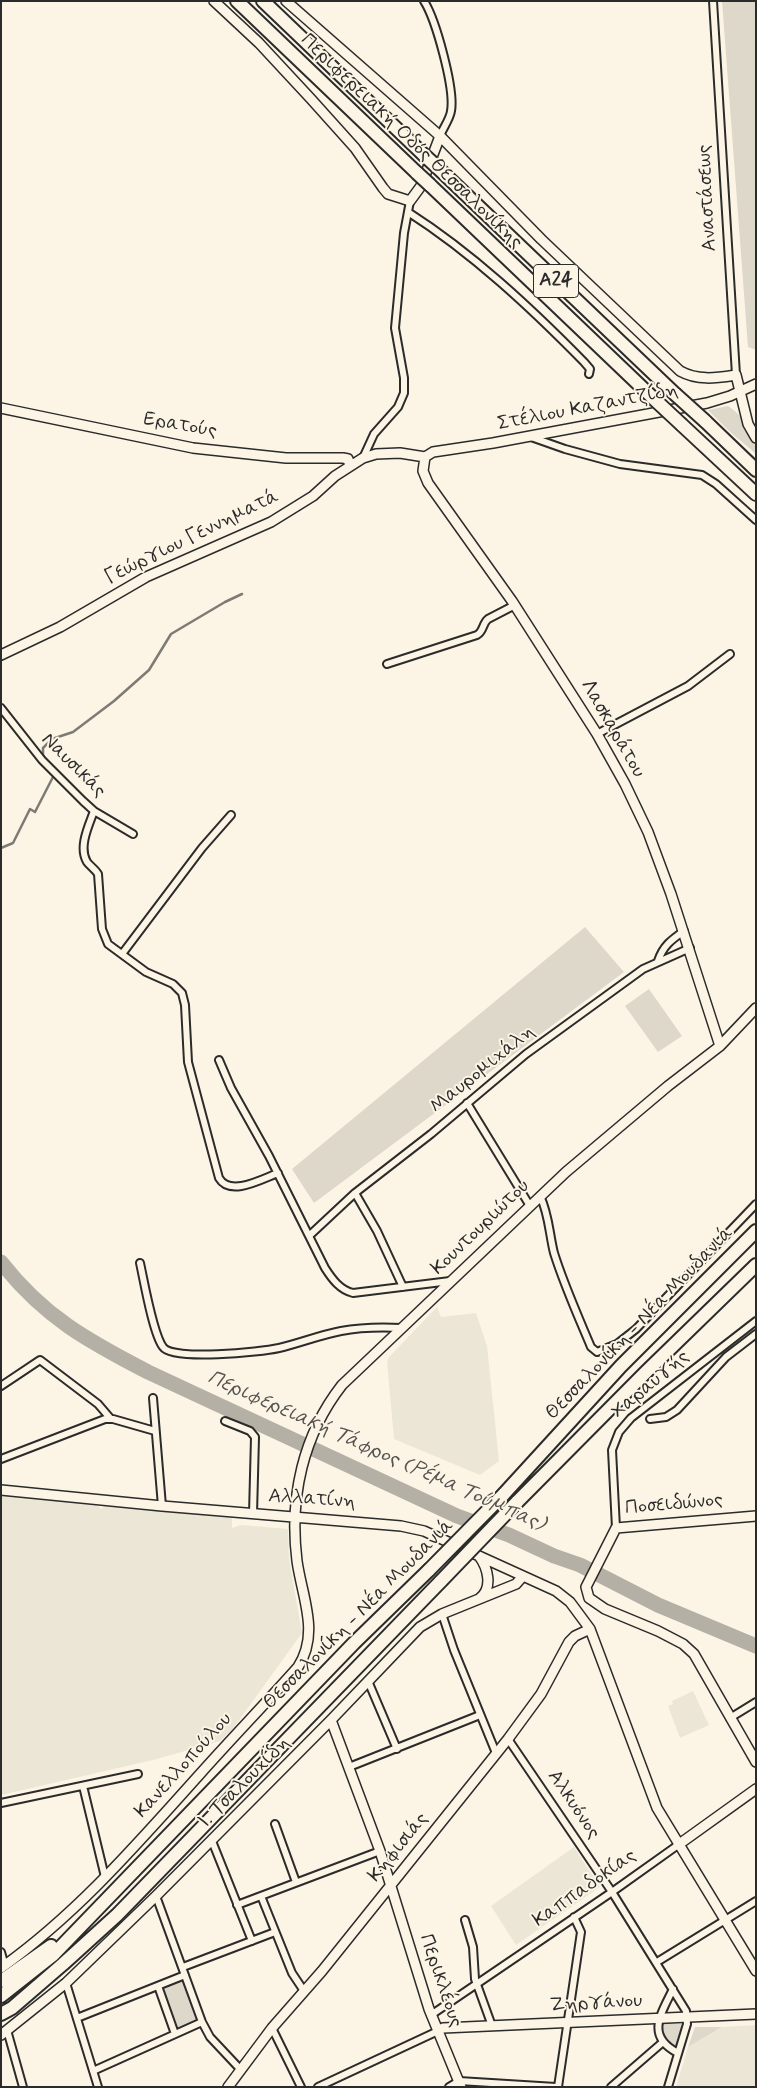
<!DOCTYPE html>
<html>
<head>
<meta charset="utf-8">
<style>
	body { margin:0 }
	#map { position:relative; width:757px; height:2088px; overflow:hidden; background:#fcf5e5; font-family:Mynerve,sans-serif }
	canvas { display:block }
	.frame { position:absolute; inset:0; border:2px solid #2b2b2b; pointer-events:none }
</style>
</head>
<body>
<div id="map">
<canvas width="757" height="2088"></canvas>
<div class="frame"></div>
</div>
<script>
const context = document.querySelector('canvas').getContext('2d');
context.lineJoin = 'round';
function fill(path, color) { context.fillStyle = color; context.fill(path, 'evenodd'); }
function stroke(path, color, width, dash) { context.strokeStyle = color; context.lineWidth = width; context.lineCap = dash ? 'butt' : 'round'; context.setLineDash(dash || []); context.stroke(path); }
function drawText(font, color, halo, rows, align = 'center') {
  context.font = font + ' Mynerve,sans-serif'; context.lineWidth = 4; context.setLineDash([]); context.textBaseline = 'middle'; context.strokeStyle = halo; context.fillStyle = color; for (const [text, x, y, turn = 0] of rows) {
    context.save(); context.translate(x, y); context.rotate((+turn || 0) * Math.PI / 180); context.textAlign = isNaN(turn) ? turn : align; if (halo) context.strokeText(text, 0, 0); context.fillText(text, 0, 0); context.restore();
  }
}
const built = new Path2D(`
	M437 1307 441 1317 476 1313 487 1346 499 1461 480 1475 394 1439 387 1362 389 1357Z
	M1 1495 96 1505 102 1509 104 1505 232 1518V1528L241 1525 288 1529 289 1559 302 1633 232 1730 220 1741 157 1759 1 1795Z
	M693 1691 709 1725 680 1738 668 1706 673 1704 672 1701Z
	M574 1847 600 1887 516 1945 491 1906Z
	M756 2025V2087H676L688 2047 722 2027Z`);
const green = new Path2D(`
	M722 1H756V350L748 347Z
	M728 406C744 416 756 436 756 454L729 431 708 410Z
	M585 927 624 972 314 1203 292 1169Z
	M649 989 682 1036 658 1052 625 1006Z
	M182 1981 196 2020 178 2028 164 1989Z
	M663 2023 681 2024 682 2028 677 2046H670C665 2040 659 2031 663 2023Z
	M695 2027H722L688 2047Z`);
const stream = new Path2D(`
	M45 759 43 755V748L52 739 73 732 114 701 149 670 171 634 225 602 242 594
	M1 848 13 843 30 809 35 812 54 775`);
const river = new Path2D(`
	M1 1262C44 1317 88 1341 148 1372L457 1516 509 1535 554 1556 580 1565 658 1605 756 1646`);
const street = new Path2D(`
	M424 1C436 20 455 89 451 111 450 119 443 128 440 136
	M713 1 736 375
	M408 212C472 253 530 307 584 362L590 369 589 374
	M531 437 565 449 620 464 702 475 716 484 756 520
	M363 458 374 434 398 407 404 393V378L395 328 404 233 410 201
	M387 664 477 635C484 631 482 624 488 619L515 605
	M1 708 42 760 83 801 94 811 133 834
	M597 734 688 686 730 654
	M94 811C89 825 78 847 87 862 90 866 95 869 98 874L102 929 108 944 146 972 173 984 182 993 185 1005 188 1062 219 1178C230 1197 262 1179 278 1173
	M122 954 202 848 231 815
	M658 961C663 946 671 940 684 931
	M219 1060 231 1088 269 1156 325 1268C332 1279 340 1290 353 1293L450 1281
	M467 1103 530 1206
	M355 1193 377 1231 403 1287
	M540 1196C549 1214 549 1233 554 1253 564 1285 578 1316 591 1347L597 1352 617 1344 636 1329 756 1204
	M310 1235 355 1193 431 1134 526 1054 643 969 690 948
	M140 1263C144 1281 153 1334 163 1347 172 1361 261 1352 279 1348 300 1343 320 1335 341 1331 362 1327 381 1327 402 1328
	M1 1386 40 1360 98 1404 110 1418
	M153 1398 162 1506
	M650 1419 666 1417 677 1410 726 1357 756 1334
	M225 1421 250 1431 255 1437 253 1514
	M1 1459 105 1419H113L155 1431
	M616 1528 612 1450 619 1432 631 1418 756 1321
	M442 1614 454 1650 496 1753
	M368 1681 397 1749
	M730 1718 756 1702
	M508 1739 612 1892 686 2011 687 2024 668 2087
	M349 1767 480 1715
	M83 1786 105 1877
	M1 1803 138 1774
	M275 1824 296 1882
	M212 1841 252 1941
	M156 1896 202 2022 210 2037 241 2070
	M261 1896 292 1973 304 1991
	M237 1905 380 1851
	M465 1920 473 1947 475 1979 492 2026
	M1 1952 5 1966
	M657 1962 756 1901
	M183 1967 275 1932
	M66 1983 98 2087
	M158 1986 175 2034
	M673 1989C661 2014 645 2036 678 2053
	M431 2015 612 1892 678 1845
	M77 2018 185 1975
	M272 2028 301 2087
	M7 2030 23 2087
	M93 2071 202 2022
	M318 2087 438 2031
	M449 2087 459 2081 556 2087
	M558 2087 581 1932 574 1917
	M611 2087 663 2042`);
const secondary = new Path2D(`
	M214 1 259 43 311 99 355 148 383 188 388 194 410 201 421 186 440 136
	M286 1 440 136 541 239 680 371C698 381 716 378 736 375L748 424 756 438
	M1 408 193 448 286 458H343L348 459 350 466
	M425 457 423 471 428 483 512 601 597 734 625 784 648 832 671 894 720 1046
	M425 457 433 452 493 443 707 403 730 396 756 384
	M1 655 60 627 146 577 271 522 313 496 335 476 363 458 376 454 400 453 425 457
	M1 1490 162 1506 401 1526 424 1531 556 1591 570 1602 590 1629 657 1808 756 1971
	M756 1516 616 1528 586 1587 589 1598 605 1609 658 1631 683 1644 694 1654 756 1762
	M479 1556C488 1568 493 1588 480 1598
	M331 1720 380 1851 429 2009 461 2087
	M678 1845 756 1789
	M1 1968C77 1914 138 1843 200 1774 232 1738 266 1703 298 1667 320 1633 302 1597 297 1561 289 1497 303 1435 342 1385L566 1172 668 1086 720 1046 756 1008
	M438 2031 443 2028 756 2014
	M1 2035 66 1983 156 1896 331 1720 420 1627 442 1614 516 1584 523 1576
	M228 2087 272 2028 322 1971 508 1739 541 1694 569 1642 575 1636 590 1629`);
const highway = new Path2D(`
	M237 1 417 173
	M263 1 424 155
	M437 167 675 394
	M430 185 653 398
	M705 421 756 470
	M682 425 756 494
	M503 1495 621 1366 756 1231
	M517 1502 646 1372 756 1265
	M1 1981 51 1946
	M1 1996 53 1955 354 1643 429 1570
	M1 2014 12 2008 63 1964 117 1915 441 1581`);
const highwayBridge = new Path2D(`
	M424 155 437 167
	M417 173 430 185
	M675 394 705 421
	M653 398 682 425
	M429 1570 503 1495
	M441 1581 517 1502`);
const shields = [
	[556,281,45]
];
const shieldNames = [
	["Α24",556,281]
];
const streetNames = [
	["Περιφερειακή Οδός Θεσσαλονίκης",411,142,44],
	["Αναστάσεως",708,198,-93],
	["Στέλιου Καζαντζίδη",588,408,-11],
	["Ερατούς",180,426,10],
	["Γεώργιου Γεννηματά",192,538,-26],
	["Λασκαράτου",612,729,60],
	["Ναυσικάς",73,766,45],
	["Μαυρομιχάλη",483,1070,-39],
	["Κουντουριώτου",481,1228,-44],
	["Θεσσαλονίκη - Νέα Μουδανιά",640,1324,-46],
	["Χαραυγής",651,1385,-40],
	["Αλλατίνη",312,1500,4],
	["Ποσειδώνος",674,1505,-5],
	["Θεσσαλονίκη - Νέα Μουδανιά",359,1615,-45],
	["Κανελλοπούλου",184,1766,-48],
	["Ι. Τσαλουχίδη",245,1783,-45],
	["Αλκυόνος",573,1805,56],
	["Κηφισιάς",399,1848,-51],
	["Καππαδοκίας",585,1889,-35],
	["Περικλέους",440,1981,71],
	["Ζηργάνου",596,2004,-3]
];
const waterNames = [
	["Περιφερειακή Τάφρος (Ρέμα Τούμπας)",376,1452,24]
];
fill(built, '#ece6d7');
fill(green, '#ded8ca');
stroke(stream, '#7d7b74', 2.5);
stroke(river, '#b4b0a5', 15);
stroke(street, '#2b2b2b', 10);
stroke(secondary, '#2b2b2b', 12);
stroke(highway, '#2b2b2b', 16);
stroke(street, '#fcf5e5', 6);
stroke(secondary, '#fcf5e5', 9);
stroke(highway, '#fcf5e5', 12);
stroke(highwayBridge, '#2b2b2b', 16, []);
stroke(highwayBridge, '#fcf5e5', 12);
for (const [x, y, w] of shields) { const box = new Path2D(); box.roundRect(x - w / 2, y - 16.5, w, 33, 4); context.fillStyle = '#fcf5e5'; context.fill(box); stroke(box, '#2b2b2b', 1); }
drawText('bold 19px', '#2b2b2b', null, shieldNames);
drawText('20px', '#2b2b2b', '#fcf5e5', streetNames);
drawText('italic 21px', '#545350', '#fcf5e5', waterNames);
</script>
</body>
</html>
